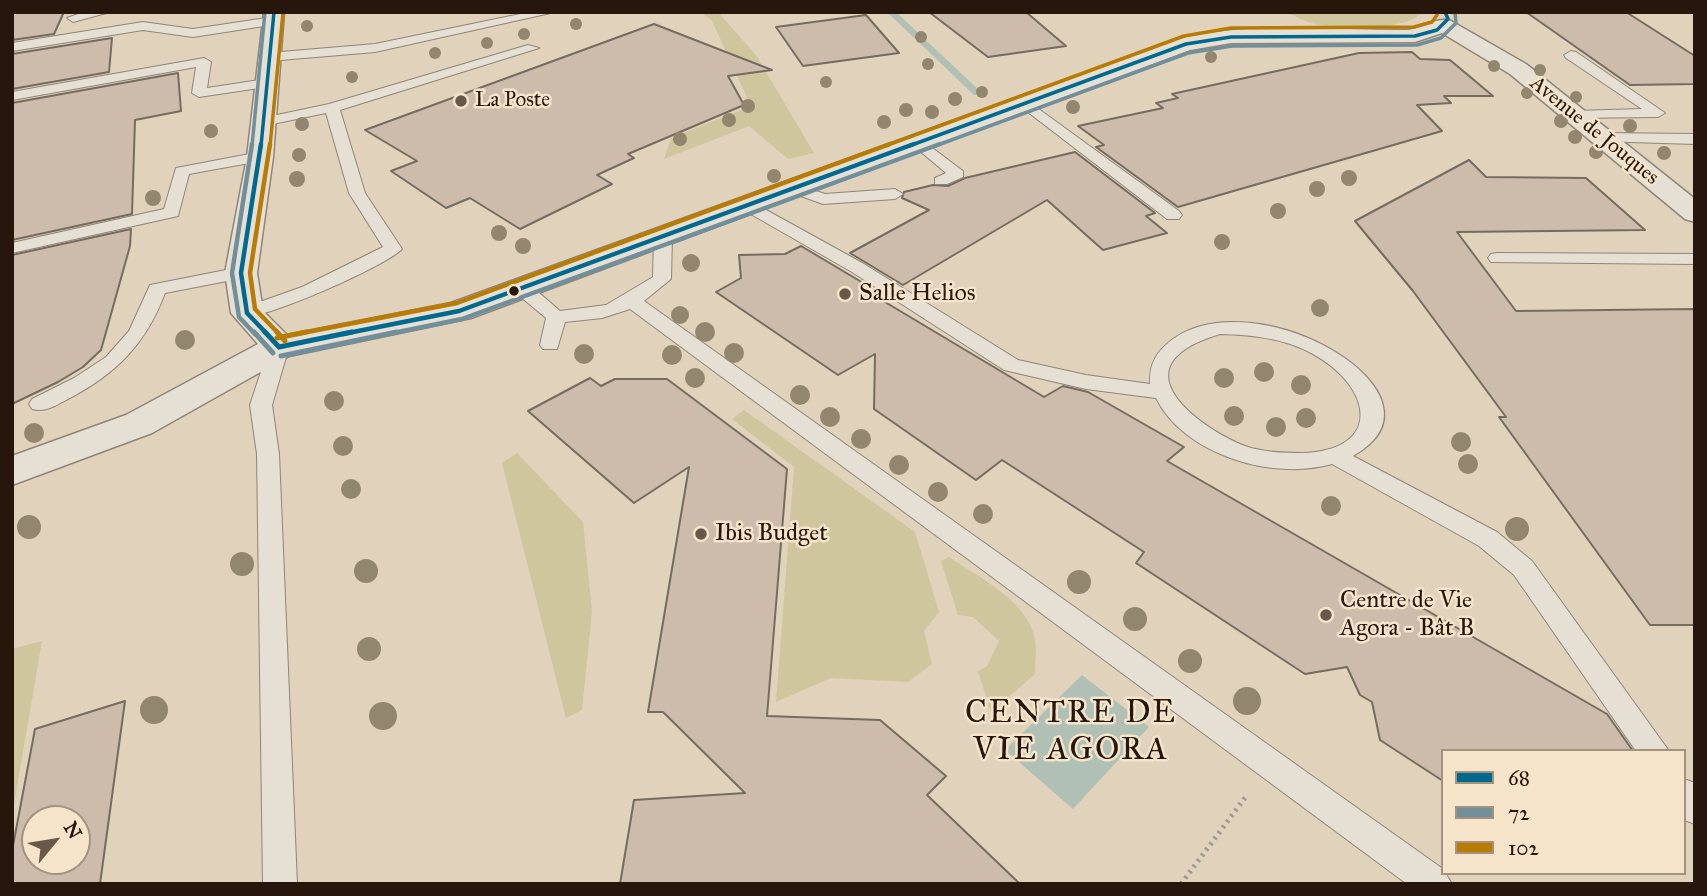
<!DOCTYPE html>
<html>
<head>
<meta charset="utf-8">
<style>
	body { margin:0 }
	#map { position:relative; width:1707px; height:896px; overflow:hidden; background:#e1d2bc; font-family:"IM FELL Great Primer",serif }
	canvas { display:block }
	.frame { position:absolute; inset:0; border:14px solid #26160b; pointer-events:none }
	.legend { position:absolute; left:1441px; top:749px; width:245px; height:126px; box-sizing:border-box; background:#f5e4ca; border:2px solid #a2927e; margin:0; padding:9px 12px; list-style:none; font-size:21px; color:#26160b }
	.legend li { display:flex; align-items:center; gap:14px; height:35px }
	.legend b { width:35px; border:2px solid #a2927e }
	.north { position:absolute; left:21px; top:805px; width:70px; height:70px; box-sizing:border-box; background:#f5e4ca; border:2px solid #a2927e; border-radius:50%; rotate:60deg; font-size:19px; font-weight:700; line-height:28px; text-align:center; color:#26160b }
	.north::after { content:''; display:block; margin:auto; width:24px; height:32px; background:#675849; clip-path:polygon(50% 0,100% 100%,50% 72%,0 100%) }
</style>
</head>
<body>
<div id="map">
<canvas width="1707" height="896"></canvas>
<div class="frame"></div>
<ul class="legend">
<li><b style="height:9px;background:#006990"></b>68</li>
<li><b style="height:9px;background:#708f9a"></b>72</li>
<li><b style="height:9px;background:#b87b03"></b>102</li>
</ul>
<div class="north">N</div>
</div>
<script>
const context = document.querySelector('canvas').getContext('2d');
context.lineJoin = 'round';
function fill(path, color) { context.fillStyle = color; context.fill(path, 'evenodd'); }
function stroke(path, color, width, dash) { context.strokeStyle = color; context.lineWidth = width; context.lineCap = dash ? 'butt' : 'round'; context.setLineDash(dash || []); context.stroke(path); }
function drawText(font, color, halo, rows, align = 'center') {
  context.font = font + ' "IM FELL Great Primer",serif'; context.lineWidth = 5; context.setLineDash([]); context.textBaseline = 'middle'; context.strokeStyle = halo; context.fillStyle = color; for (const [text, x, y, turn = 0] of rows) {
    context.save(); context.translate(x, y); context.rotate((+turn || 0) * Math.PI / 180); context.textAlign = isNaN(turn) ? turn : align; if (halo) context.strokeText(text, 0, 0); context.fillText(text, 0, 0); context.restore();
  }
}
const green = new Path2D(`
	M701 12H718L756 55 814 153 788 159 749 126 664 159 671 138 751 106 712 21Z
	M1288 12H1422C1411 30 1339 30 1319 25 1308 23 1298 18 1288 12Z
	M744 410 915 532 939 612 924 631 932 664 908 682 831 678 776 702 794 467 732 419Z
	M517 453 583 522 592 611 582 710 566 718 502 463Z
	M949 557C978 577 1029 601 1035 640 1037 651 1035 663 1035 674L991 712 978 671 987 666 999 641 973 617 958 615 941 561Z
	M42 641 12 816V649Z`);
const water = new Path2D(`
	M1082 675 1149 727 1073 809 1005 750Z`);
const stream = new Path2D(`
	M887 12H896L980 91V95H974Z`);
const building = new Path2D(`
	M12 12H64L54 34 12 40Z
	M929 12H1026L1066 46 988 57Z
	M1526 12H1626L1695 56V84L1630 85Z
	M866 15 899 53 803 66 776 27Z
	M654 24 772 70 728 76 744 105 628 154 634 158 597 175 612 184 520 229 470 198 446 208 391 171 417 161 365 130Z
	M112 38 109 72 12 89V54Z
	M1412 52 1420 59 1450 60 1493 96H1444L1451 103 1417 105 1442 131 1178 207 1096 147 1104 145 1078 126 1163 108 1156 103 1178 98 1172 94 1359 53Z
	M178 73 181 111 135 120 132 214 12 240V103Z
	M1075 152 1155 213 1146 216 1167 233 1103 250 1047 200 903 285 850 253 929 210 902 198 904 192 933 185 948 186 965 178Z
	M1469 160 1486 177 1586 178 1645 230 1457 232 1516 311 1695 309V625H1650L1499 417H1506L1413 291 1355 221Z
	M131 229 130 246 101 350 83 367 58 382 12 404V255Z
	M801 246 885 296 880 299 1044 397 1063 386 1088 392 1184 447 1167 461 1607 714 1633 751H1443V781L1380 740 1372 702 1360 695 1347 667 1305 674 1136 563 1144 552 1002 460 976 480 874 409 875 354 838 375 716 292 741 278 739 255 785 254Z
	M590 378 601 386 615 379H667L787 469 767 716 880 720 946 776 927 795 1020 884H620L634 800 745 793 663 712H648L689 467 634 503 528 411Z
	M125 701 100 884H12V851L35 729ZM35 819H77V861H35Z`);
const path = new Path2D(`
	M1181 884 1247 795`);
const service = new Path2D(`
	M84 12H110L73 22 67 18Z
	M530 12H555L375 52 269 61 262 57 269 53 375 44Z
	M273 17 279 21 277 24 193 37 143 30 12 51V43L143 22 193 29Z
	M528 45 539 48 340 110 365 193 402 249C388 265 260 322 240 317L237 313 240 309 302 287 383 247 349 193 326 113 263 126 258 125V119L329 104Z
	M1571 51 1576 52 1665 113 1658 117 1569 118V112L1574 111 1642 109 1566 58 1564 55Z
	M204 58 211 62 207 88 266 79 273 83 266 87 199 97 192 93 196 67 12 100V92Z
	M1025 99 1179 211 1182 215 1179 219H1167L1020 106 1018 103Z
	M1602 133 1695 134V144L1597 141 1594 138Z
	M919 138 963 171V177L947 184H935V178L946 173 914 146V140Z
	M260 152 266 154V160L189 174 178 216 12 253V243L164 209 176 168Z
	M793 183 825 194 895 189 903 194 895 199 823 204 787 191 785 188Z
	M748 200 864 264 1018 360 1086 375 1150 384C1149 363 1157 351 1173 339 1258 278 1462 396 1353 456L1497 532 1532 561 1669 751H1636L1514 575 1479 546 1332 464C1273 481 1184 455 1156 398L1086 389 1004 370 852 272 742 209 740 205ZM1220 334C1252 335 1284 338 1313 354 1373 387 1384 451 1301 453 1284 453 1264 452 1248 447 1220 438 1142 391 1177 356 1189 344 1205 339 1220 334Z
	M663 231 672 236 671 279 644 301 1443 869 1452 884H1407L630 309 602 318 565 322 557 349H543L540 345 546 318 516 293 514 289 516 285H530L560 311 606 305 653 277 654 236Z
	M1497 253 1695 254V264L1491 262 1488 258 1491 254Z
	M241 267 250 273 248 277 165 293C146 344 116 374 68 399 56 405 46 413 32 409L29 404 32 399 74 378 106 357 129 331 150 285Z
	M279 341 289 347 272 405 279 454 297 884H263L257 454 250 405 269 347Z
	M1684 779 1695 783V824L1684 820Z`);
const minor = new Path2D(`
	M264 12H284L273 157 257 273 263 311 287 335 451 303 1178 39C1250 21 1331 30 1405 30 1421 30 1435 16 1451 21L1526 64 1695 199V222L1685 219 1510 74 1442 33 1415 42 1231 43 1190 50 471 318 289 356 152 433 12 485V456L126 415 258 344 231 313 225 273 247 157Z`);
const bus1Far2 = new Path2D(`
	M261 146 274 12
	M909 146 1186 44 1231 37 1415 36 1437 30 1448 19 1445 12`);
const bus1Far1 = new Path2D(`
	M261 144 241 273 247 313 267 334
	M343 334 459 311 914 144`);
const bus1 = new Path2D(`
	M265 332 279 347
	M279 347 352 332`);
const bus2Far2 = new Path2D(`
	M252 146 265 12
	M935 146 1188 53 1232 46 1417 45 1441 38 1456 23 1455 12`);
const bus2Far1 = new Path2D(`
	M252 144 232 273 239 317 255 334
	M388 334 462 319 940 144`);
const bus2 = new Path2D(`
	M254 332 273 353
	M281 356 397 332`);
const bus3Far2 = new Path2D(`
	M270 146 283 13
	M885 146 1184 36 1231 28 1414 27 1432 22 1437 15`);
const bus3Far1 = new Path2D(`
	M270 144 250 273 255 309 279 334
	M297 334 457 303 890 144`);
const bus3 = new Path2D(`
	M277 332 285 341
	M277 338 306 332`);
const trees = [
	[576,24,6],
	[307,26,6],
	[524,34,6],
	[921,37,6],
	[487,43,6],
	[435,53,6],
	[1211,57,6],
	[928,64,6],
	[1494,66,6],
	[1540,70,6],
	[352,77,6],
	[826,82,6],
	[982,92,6],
	[1527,93,6],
	[1576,97,6],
	[955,99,7],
	[748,106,7],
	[1073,107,7],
	[906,110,7],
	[932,112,7],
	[729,120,7],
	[1561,121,7],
	[884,122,7],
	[302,124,7],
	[1630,126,7],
	[211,131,7],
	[1575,137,7],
	[680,139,7],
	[1596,152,7],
	[1664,153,7],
	[299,155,7],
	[774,176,7],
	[1349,178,8],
	[297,179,8],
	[1317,189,8],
	[153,198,8],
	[1278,211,8],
	[499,233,8],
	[1222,242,8],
	[523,246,8],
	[691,263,9],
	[1320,308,9],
	[680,315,9],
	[705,332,10],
	[185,340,10],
	[734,353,10],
	[584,354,10],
	[672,355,10],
	[1264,372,10],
	[695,378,10],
	[1224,378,10],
	[1301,385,10],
	[800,395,10],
	[334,401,10],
	[1234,416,10],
	[830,417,10],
	[1306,418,10],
	[1276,427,10],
	[34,433,10],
	[861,439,10],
	[1461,442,10],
	[343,446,10],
	[1468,464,10],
	[899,465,10],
	[351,489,10],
	[938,492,10],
	[1331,506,10],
	[983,514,10],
	[29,527,12],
	[1517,529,12],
	[242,564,12],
	[366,571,12],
	[1079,582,12],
	[1135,619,12],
	[369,649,12],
	[1190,661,12],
	[1247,701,14],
	[154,710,14],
	[383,716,14]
];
const markers = [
	[461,101,7,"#675849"],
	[514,291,6,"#26160b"],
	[845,294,7,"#675849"],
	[701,534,7,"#675849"],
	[1326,615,7,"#675849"]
];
const farPoinames = [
	["La Poste",475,101]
];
const farStreetnames = [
	["Avenue de Jouques",1594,131,39]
];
const poiNames = [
	["Salle Helios",859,294],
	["Ibis Budget",715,534],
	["Centre de Vie",1340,601],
	["Agora - Bât B",1340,629]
];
const nearNeighbourhoodnames = [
	["CENTRE DE",1071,714],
	["VIE AGORA",1071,751]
];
fill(green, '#cfc69e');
fill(water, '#b0c0b4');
fill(stream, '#b0c0b4');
fill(building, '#cdbcab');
stroke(building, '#756c60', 2);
stroke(service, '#8f8578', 2);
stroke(minor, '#8f8578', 3);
stroke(path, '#a19b92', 5, [2.5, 4.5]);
fill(service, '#e6dfd4');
fill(minor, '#e6dfd4');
stroke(bus1Far2, '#006990', 3.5);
stroke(bus1Far1, '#006990', 4.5);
stroke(bus1, '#006990', 5);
stroke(bus2Far2, '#708f9a', 3.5);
stroke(bus2Far1, '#708f9a', 4.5);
stroke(bus2, '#708f9a', 5);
stroke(bus3Far2, '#b87b03', 3.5);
stroke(bus3Far1, '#b87b03', 4.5);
stroke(bus3, '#b87b03', 5);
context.fillStyle = '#93866f';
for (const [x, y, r] of trees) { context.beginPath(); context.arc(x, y, r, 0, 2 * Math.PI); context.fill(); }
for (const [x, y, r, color] of markers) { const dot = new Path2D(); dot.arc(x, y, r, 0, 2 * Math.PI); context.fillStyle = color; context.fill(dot); stroke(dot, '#f5e4ca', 2.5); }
drawText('21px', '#26160b', '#f5e4ca', farPoinames, 'left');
drawText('21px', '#26160b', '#f5e4ca', farStreetnames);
drawText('24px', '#26160b', '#f5e4ca', poiNames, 'left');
context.letterSpacing = '2px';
drawText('32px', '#26160b', '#f5e4ca', nearNeighbourhoodnames);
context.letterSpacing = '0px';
</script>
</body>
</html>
